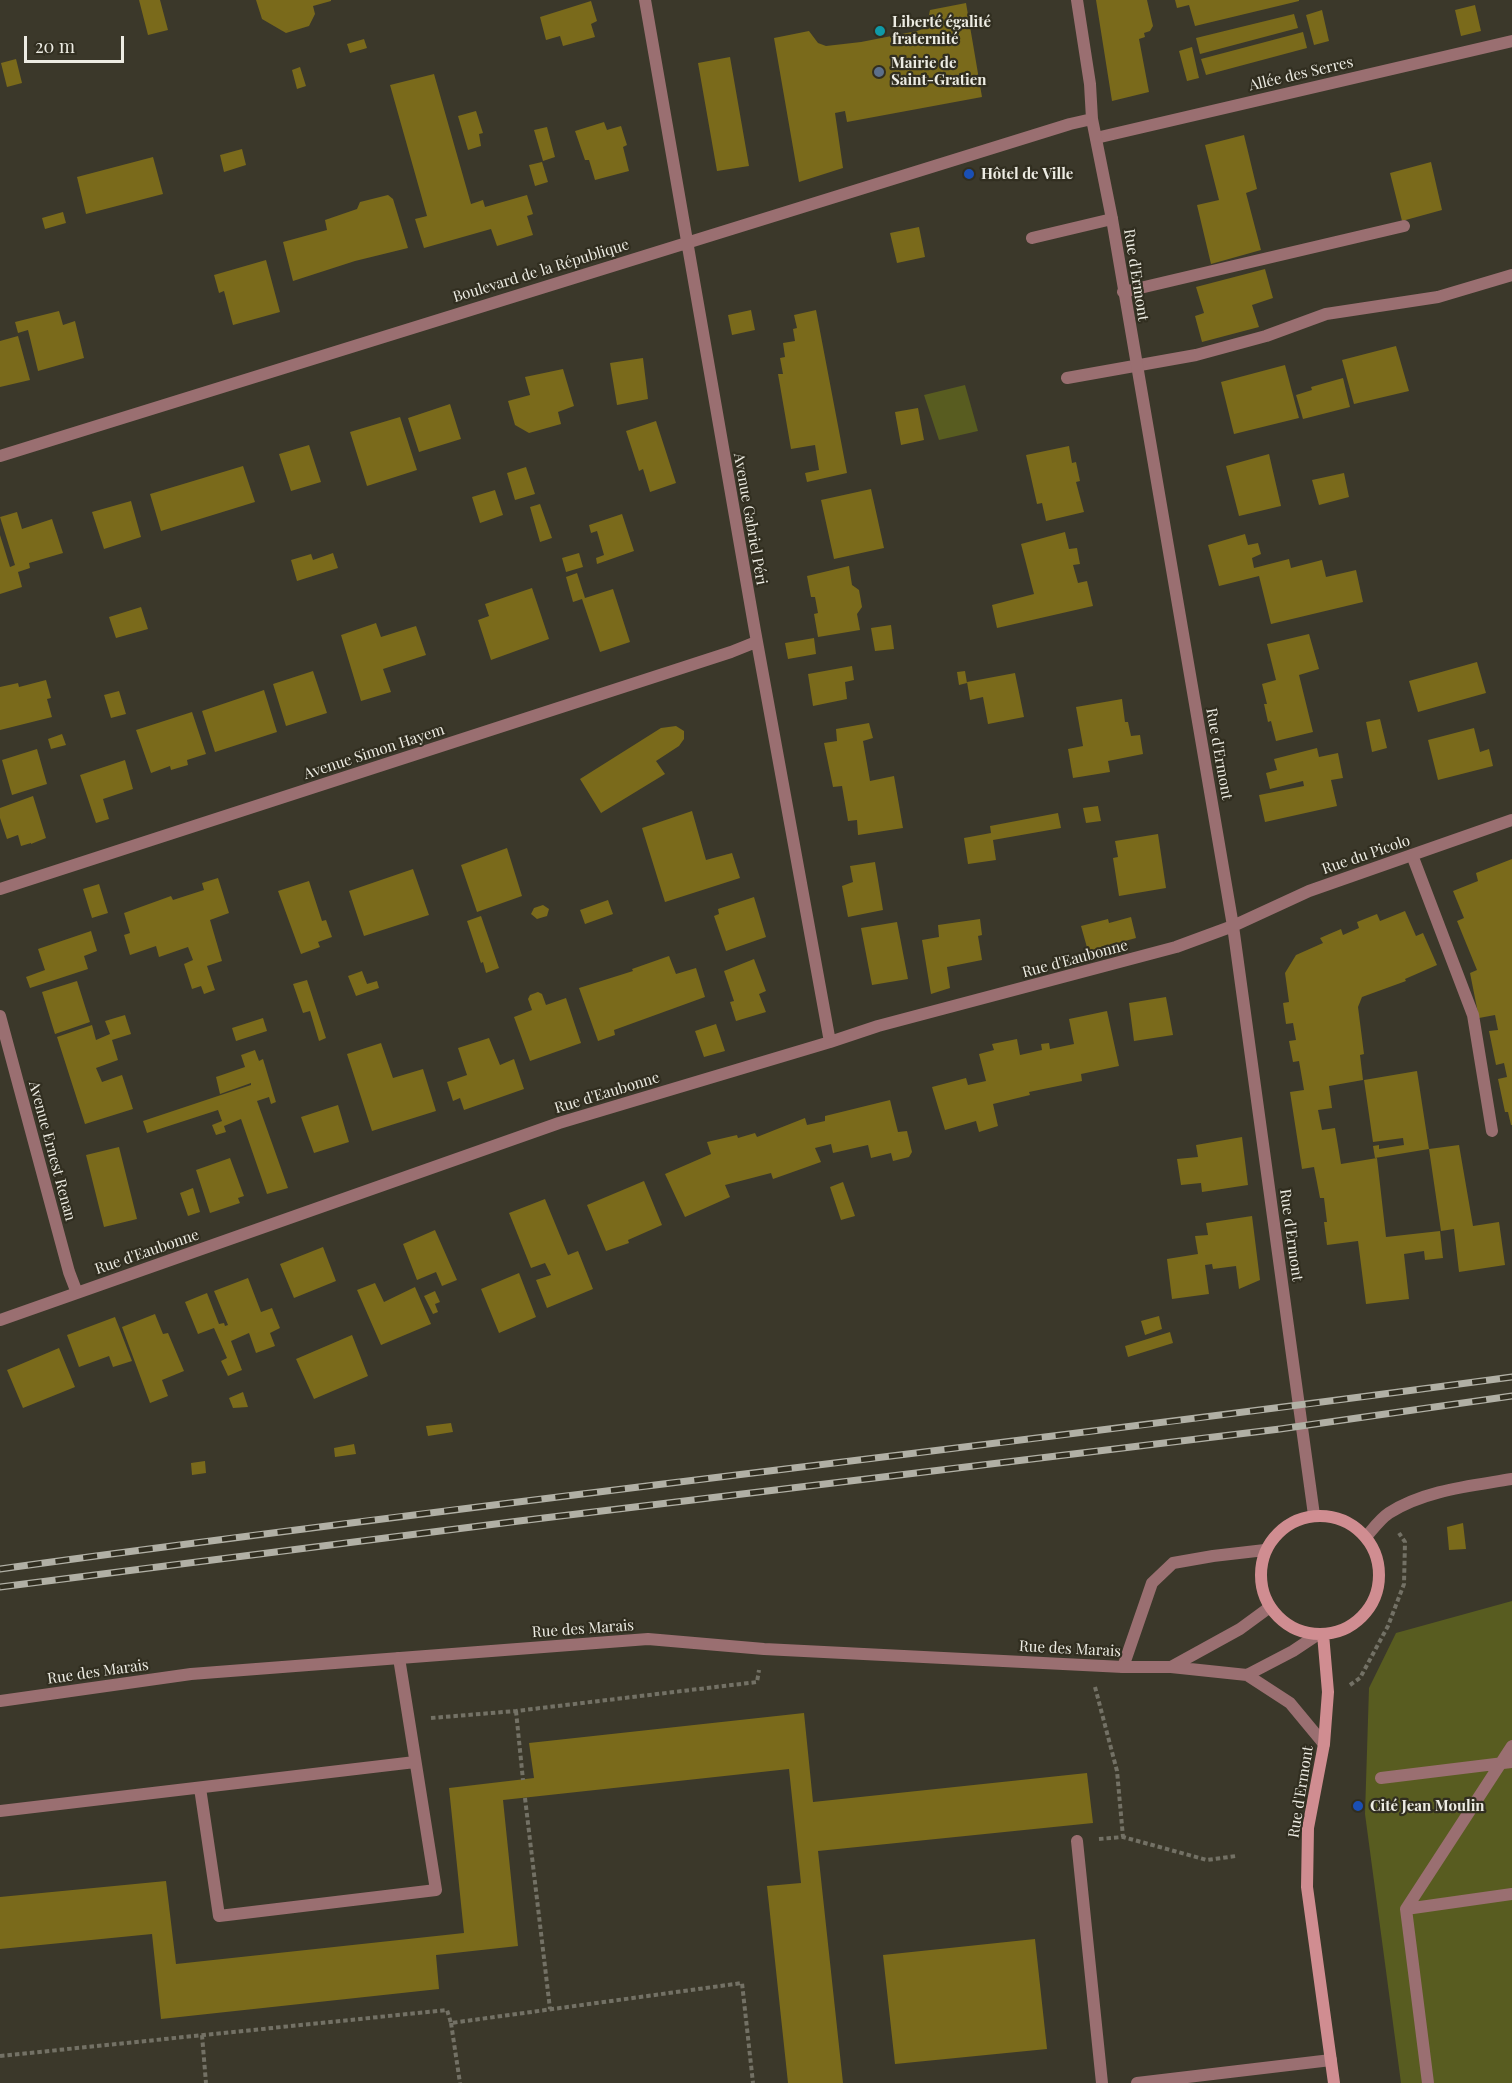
<!DOCTYPE html>
<html>
<head>
<meta charset="utf-8">
<style>
	body { margin:0 }
	#map { position:relative; width:1512px; height:2083px; overflow:hidden; background:#3b382a; font-family:"Playfair Display",serif }
	canvas { display:block }
	.scale { position:absolute; left:24px; top:36px; width:100px; height:27px; box-sizing:border-box; border:3px solid #edece3; border-top:0; padding-left:8px; font-size:18px; line-height:21px; white-space:nowrap; color:#edece3; -webkit-text-stroke:4px #312e20; paint-order:stroke }
</style>
</head>
<body>
<div id="map">
<canvas width="1512" height="2083"></canvas>
<div class="scale">20 m</div>
</div>
<script>
const context = document.querySelector('canvas').getContext('2d');
context.lineJoin = 'round';
function fill(path, color) { context.fillStyle = color; context.fill(path, 'evenodd'); }
function stroke(path, color, width, dash) { context.strokeStyle = color; context.lineWidth = width; context.lineCap = dash ? 'butt' : 'round'; context.setLineDash(dash || []); context.stroke(path); }
function drawText(font, color, halo, rows, align = 'center') {
  context.font = font + ' "Playfair Display",serif'; context.lineWidth = 4.5; context.setLineDash([]); context.textBaseline = 'middle'; context.strokeStyle = halo; context.fillStyle = color; for (const [text, x, y, turn = 0] of rows) {
    context.save(); context.translate(x, y); context.rotate((+turn || 0) * Math.PI / 180); context.textAlign = isNaN(turn) ? turn : align; if (halo) context.strokeText(text, 0, 0); context.fillText(text, 0, 0); context.restore();
  }
}
const green = new Path2D(`
	M965 385 978 431 939 440 924 395Z
	M1512 1601V2083H1401L1365 1814 1369 1688 1396 1633Z`);
const building = new Path2D(`
	M139 0H160L168 30 148 35Z
	M256 0H331V1L313 6 315 14 309 26 286 33 262 19Z
	M1096 0H1147L1153 26 1150 31 1144 33 1145 37 1139 39 1149 92 1112 101Z
	M1175 0H1299V1L1195 26 1189 5 1177 8Z
	M591 1 597 21 591 24 595 37 563 46 560 36 546 40 540 17Z
	M966 3 982 97 847 122 845 111 835 113 843 168 799 182 774 38 809 31 818 43 826 46 861 42 917 31 923 29 927 24 930 10Z
	M1475 5 1481 31 1461 36 1455 10Z
	M1322 10 1329 41 1314 45 1306 15Z
	M1294 14 1298 28 1200 54 1196 38Z
	M1303 32 1307 48 1206 75 1201 59Z
	M364 39 367 48 350 53 347 44Z
	M1192 47 1199 78 1187 81 1179 51Z
	M730 57 749 166 717 171 698 63Z
	M16 59 22 83 7 87 1 63Z
	M300 67 306 86 297 89 292 70Z
	M434 74 471 204 483 200 485 207 527 195 533 214 527 216 533 235 497 246 491 229 424 248 415 219 427 216 390 85Z
	M476 111 483 133 479 134 481 146 468 150 458 116Z
	M604 122 607 130 621 126 627 145 623 147 629 171 595 180 589 160H585L575 131Z
	M547 127 555 157 543 161 534 130Z
	M1244 135 1257 189 1246 193 1261 250 1211 264 1197 205 1219 200 1205 145Z
	M242 149 246 165 224 172 220 155Z
	M153 157 163 194 86 214 77 177Z
	M542 162 548 182 535 186 529 165Z
	M1431 162 1442 210 1402 221 1390 173Z
	M388 195 393 199 408 248 355 261 293 281 283 242 327 230 325 220 357 209 360 202Z
	M63 212 66 223 45 229 42 218Z
	M919 227 925 257 897 263 890 233Z
	M266 260 280 312 233 325 224 291 219 293 214 275Z
	M1265 269 1273 298 1252 305 1259 327 1202 342 1195 316 1204 313 1196 287Z
	M751 310 755 330 732 335 728 315Z
	M816 310 847 473 807 482 805 473 819 470 815 445 791 449 778 374H783L780 358 785 357 783 343 795 341 793 329 797 328 794 315Z
	M59 311 63 325 75 321 84 358 38 371 28 330 18 333 15 322Z
	M18 336 30 380 0 387V341Z
	M1396 346 1409 391 1354 404 1342 360Z
	M643 358 648 399 617 405 610 363Z
	M1285 365 1299 418 1234 434 1221 382Z
	M563 369 574 406 558 412 561 424 529 433 515 425 508 401 530 395 525 377Z
	M1343 378 1350 407 1303 419 1296 395 1312 390 1311 387Z
	M450 404 461 439 419 452 408 418Z
	M918 408 924 440 901 445 895 412Z
	M400 417 417 470 367 486 350 432Z
	M656 421 676 483 650 492 643 469 639 471 626 431Z
	M309 445 321 482 291 491 279 454Z
	M1069 446 1072 463 1076 462 1080 481 1076 482 1084 512 1046 521 1042 503 1037 504 1026 455Z
	M1269 454 1281 506 1239 516 1226 466Z
	M243 466 255 502 161 531 150 494Z
	M526 467 535 494 515 500 507 473Z
	M1344 473 1349 497 1319 505 1312 480Z
	M871 489 884 548 834 559 821 500Z
	M495 490 503 515 480 523 472 497Z
	M131 501 141 537 104 549 92 512Z
	M540 504 552 538 540 542 530 507Z
	M17 512 22 529 52 519 63 553 29 563 30 568 18 572 22 587 0 594V535L10 567 15 565 0 517Z
	M622 514 634 551 597 564 596 558 604 555 597 531 591 533 589 525Z
	M1065 532 1069 549 1077 548 1080 564 1073 565 1078 583 1087 581 1093 606 997 628 992 605 1034 594 1021 544Z
	M1245 534 1248 545 1258 543 1261 554 1252 558 1254 568 1289 559 1291 568 1322 560 1326 577 1356 570 1363 602 1271 624 1259 576 1219 586 1208 545Z
	M333 553 338 568 297 581 291 560 311 554 313 560Z
	M579 553 583 567 566 572 562 558Z
	M849 566 852 585 859 590 862 607 857 614 860 630 818 637 814 614 818 613 815 597H811L807 576Z
	M577 573 585 598 613 589 630 642 600 652 582 599 573 602 566 577Z
	M532 588 549 639 491 660 478 620 489 616 485 604Z
	M141 607 148 629 116 638 109 617Z
	M376 623 381 637 416 626 426 655 383 669 391 692 361 701 341 635Z
	M891 625 894 649 875 651 871 628Z
	M1309 634 1319 669 1299 675 1313 732 1276 741 1271 721 1268 722 1264 704H1267L1262 684 1276 680 1267 644Z
	M814 638 816 654 788 659 785 643Z
	M1477 662 1486 693 1418 712 1409 681Z
	M852 666 854 680 845 682 847 699 813 706 808 674Z
	M313 671 327 713 286 726 273 684Z
	M965 671 967 683 959 685 957 672Z
	M1015 673 1024 717 988 724 983 697 970 700 967 682Z
	M46 680 51 698 47 699 52 717 0 730V687L18 683 19 687Z
	M264 690 277 732 215 752 202 711Z
	M119 691 126 714 111 718 104 695Z
	M1122 699 1125 722H1128L1131 736 1140 735 1143 754 1108 761 1110 772 1073 778 1068 749 1083 746 1076 707Z
	M192 712 206 754 187 760 188 765 171 770 170 766 151 773 136 730Z
	M1380 719 1387 748 1372 752 1366 722Z
	M869 723 873 738 863 741 870 781 894 776 903 828 858 835 857 820 848 821 842 786 833 787 824 743 837 741 836 729Z
	M676 726 684 731V739L679 746 656 761 665 774 601 813 580 779 661 728Z
	M1474 728 1480 752 1489 749 1493 766 1438 780 1428 740Z
	M62 734 66 745 51 749 48 739Z
	M1317 748 1319 757 1338 753 1343 778 1331 780 1337 806 1265 822 1259 795 1304 786 1303 781 1270 789 1266 773 1277 770 1274 759Z
	M37 749 47 784 12 795 2 760Z
	M125 760 133 789 103 799 109 819 96 823 80 775Z
	M33 796 46 838 31 844V843L21 846 18 835 7 839 0 818V808Z
	M1098 806 1101 821 1086 823 1083 808Z
	M692 811 706 860 732 853 740 878 665 902 642 828Z
	M1058 813 1061 828 993 840 996 860 968 864 964 838 991 833 990 826Z
	M1158 834 1166 888 1119 896 1113 858 1118 857 1115 841Z
	M507 848 522 896 477 912 461 865Z
	M1512 859V1125H1511L1508 1112H1505L1498 1079 1507 1077 1504 1063 1496 1065 1489 1031 1498 1030 1495 1015 1479 1018 1470 973 1477 970 1457 921 1464 918 1453 891 1478 881 1476 873Z
	M875 862 883 910 848 917 842 886 853 882 850 866Z
	M413 869 429 915 364 936 349 891Z
	M218 878 229 913 210 920 222 961 207 966 215 990 204 994 201 986 192 989 184 964 193 960 188 947 159 957 156 946 130 955 124 935 130 933 124 913 171 896 173 900 204 890 202 883Z
	M309 881 322 921 326 920 332 937 318 942 320 947 301 954 278 891Z
	M99 884 108 913 92 918 83 889Z
	M754 897 766 937 726 951 714 916 719 914 718 909Z
	M608 900 613 914 585 924 580 910Z
	M543 905 549 909 547 916 537 919 531 914 534 908Z
	M1405 911 1416 936 1423 933 1437 965 1405 979 1406 981 1362 997 1358 1007 1364 1054 1360 1055 1363 1080 1329 1086 1332 1108 1318 1110 1322 1130 1335 1128 1341 1164 1377 1158 1386 1237 1440 1231 1443 1258 1425 1260 1424 1251 1404 1254 1409 1299 1366 1304 1358 1241 1327 1245 1324 1222H1327L1324 1198H1320L1314 1167 1302 1169 1290 1092 1304 1090 1299 1061 1293 1062 1289 1041 1296 1040 1293 1023 1286 1024 1283 1003 1289 1002 1285 973 1296 955 1323 943 1320 938 1341 929 1343 935 1359 928 1357 922 1377 914 1380 921Z
	M481 916 499 968 486 973 483 962 481 963 467 921Z
	M1131 917 1136 938 1088 951 1081 926 1108 919 1109 923Z
	M980 919 982 935 978 936 982 960 947 967 950 988 931 994 922 940 939 937 938 925Z
	M897 922 908 979 872 985 861 928Z
	M91 931 97 951 84 956 88 969 30 988 26 977 45 970 38 949Z
	M669 956 676 974 696 968 705 997 614 1030 615 1035 598 1041 579 988 633 971 632 969Z
	M754 959 766 991 759 994 766 1012 736 1021 730 1002 734 1001 724 971Z
	M362 971 367 984 377 981 379 988 356 996 348 976Z
	M307 980 326 1038 319 1041 310 1011 303 1013 293 984Z
	M77 981 90 1022 55 1034 42 992Z
	M538 992 542 994 546 1005 566 998 581 1043 530 1061 514 1017 532 1010 528 999 530 995Z
	M1166 997 1173 1035 1134 1041 1129 1003Z
	M1107 1011 1119 1066 1081 1074 1082 1081 1029 1092 1030 1095 993 1104 998 1126 979 1132 976 1121 945 1130 932 1087 966 1078 968 1085 986 1081 979 1054 994 1050 992 1044 1017 1039 1020 1055 1042 1050 1041 1044 1049 1043 1050 1049 1074 1044 1069 1019Z
	M125 1015 131 1034 112 1040 118 1060 96 1068 102 1082 122 1075 133 1109 85 1124 57 1037 92 1025 96 1040 110 1034 105 1021Z
	M263 1018 267 1031 236 1041 232 1028Z
	M716 1024 725 1051 704 1057 695 1031Z
	M489 1038 500 1065 514 1059 524 1089 464 1110 460 1098 453 1101 447 1082 467 1075 458 1048Z
	M381 1043 393 1078 423 1069 436 1111 372 1131 347 1054Z
	M255 1050 259 1061 263 1059 276 1102 271 1104 269 1097 257 1101 288 1188 267 1194 241 1119 224 1126 226 1132 216 1135 212 1125 222 1121 218 1110 147 1133 143 1121 251 1085V1083L220 1094 216 1077 245 1067 241 1055Z
	M1417 1071 1429 1149 1375 1158 1373 1146 1379 1145V1149L1404 1145 1403 1138 1373 1142 1364 1080Z
	M890 1100 898 1132 907 1131 912 1152 909 1157 893 1161 891 1153 871 1158 868 1145 833 1153 831 1144 815 1148 821 1162 773 1179 771 1173 725 1185 730 1197 685 1217 665 1174 711 1154 707 1142 737 1135 738 1138 755 1133 757 1137 805 1118 807 1125 825 1121V1116Z
	M338 1105 349 1142 314 1153 301 1117Z
	M1242 1137 1248 1185 1202 1192 1201 1183 1181 1185 1177 1159 1198 1157 1196 1145Z
	M1459 1145 1473 1226 1499 1222 1505 1265 1459 1272 1454 1229 1441 1231 1429 1149Z
	M119 1147 137 1219 104 1227 86 1155Z
	M230 1158 244 1196 238 1198 240 1203 210 1213 196 1170Z
	M644 1181 662 1225 628 1240 629 1243 606 1251 587 1205Z
	M843 1182 855 1216 841 1220 830 1187Z
	M193 1188 200 1212 188 1216 180 1193Z
	M545 1199 568 1255 578 1251 593 1289 547 1308 536 1280 551 1275 545 1263 531 1268 509 1213Z
	M1252 1216 1260 1280 1239 1289 1236 1266 1213 1269 1212 1264 1205 1265 1209 1294 1172 1299 1167 1259 1198 1254 1195 1236 1208 1235 1206 1223Z
	M435 1230 457 1280 442 1286 436 1272 417 1280 403 1244Z
	M323 1247 336 1281 294 1298 280 1264Z
	M519 1273 536 1317 499 1333 481 1289Z
	M248 1278 261 1312 272 1308 280 1328 270 1333 275 1346 256 1353 249 1333 231 1341 242 1370 228 1376 221 1361 227 1358 214 1328 198 1334 185 1302 207 1293 219 1324 224 1323 225 1326 228 1325 214 1291Z
	M375 1283 384 1302 415 1287 431 1324 381 1345 357 1290Z
	M435 1291 440 1302 435 1304 438 1312 433 1314 424 1296Z
	M155 1314 163 1334 168 1333 184 1371 162 1380 168 1396 150 1403 122 1327Z
	M1159 1316 1162 1329 1145 1335 1141 1321Z
	M115 1317 132 1361 113 1367 109 1356 79 1367 67 1335Z
	M1170 1332 1173 1343 1128 1357 1125 1346Z
	M352 1335 368 1376 314 1399 296 1359Z
	M59 1348 75 1387 23 1408 7 1370Z
	M243 1392 248 1407 233 1408 229 1398Z
	M451 1423 453 1432 428 1436 426 1426Z
	M354 1444 356 1454 335 1457 334 1448Z
	M205 1461 206 1473 192 1475 191 1463Z
	M1463 1523 1466 1549 1449 1550 1447 1527Z
	M804 1713 813 1802 1087 1773 1093 1823 818 1851 843 2083H788L767 1886 801 1883 789 1769 503 1800 518 1946 436 1955 439 1989 161 2019 152 1934 0 1949V1897L166 1881 176 1964 464 1933 449 1788 534 1778 529 1743Z
	M1035 1939 1047 2049 895 2064 883 1955Z`);
const path = new Path2D(`
	M1350 1685 1360 1678 1388 1626 1404 1584 1405 1542 1399 1533
	M1095 1687 1117 1771 1123 1837
	M516 1711 523 1780
	M431 1718 516 1711 757 1682 759 1670
	M525 1798 550 2009
	M1099 1839 1123 1837 1207 1860 1236 1856
	M451 2023 460 2083
	M202 2035 206 2083
	M0 2056 447 2010 451 2023 742 1983 753 2083`);
const lane = new Path2D(`
	M1096 138 1512 41
	M1032 238 1112 219
	M1123 292 1404 226
	M1067 378 1196 355 1266 336 1326 314 1438 297 1512 275
	M1412 855 1473 1015 1492 1131
	M1123 1667 1152 1583 1173 1563 1213 1556 1265 1550
	M1381 1778 1512 1762
	M200 1788 219 1916 436 1890 399 1658
	M0 1811 415 1762
	M1077 1841 1102 2083
	M1406 1909 1512 1894
	M1428 2083 1406 1909 1512 1746`);
const street = new Path2D(`
	M645 0 755 631 830 1042
	M1077 0 1090 84 1092 119 1112 219 1233 926 1314 1515
	M0 456 1070 124 1092 119
	M0 889 731 652 756 642
	M0 1016 69 1272 77 1293
	M0 1320 559 1123 830 1042 878 1026 1176 947 1233 926 1309 891 1512 820
	M1366 1537C1373 1529 1380 1519 1389 1513 1425 1490 1471 1486 1512 1479
	M1171 1667 1240 1629 1270 1607
	M1247 1675 1293 1651 1317 1635
	M0 1701 191 1674 648 1639 764 1649 1123 1667H1171L1247 1675 1290 1703 1324 1744
	M1137 2083 1331 2060`);
const secondary = new Path2D(`
	M1261 1575a59 59 0 1 1 118 0a59 59 0 1 1-118 0Z
	M1323 1634 1328 1692 1324 1744 1308 1828 1307 1887 1334 2083`);
const rail = new Path2D(`
	M0 1569C503 1500 1009 1445 1512 1377
	M0 1587 519 1521 1280 1429 1512 1396`);
const markers = [
	[880,31,6,"#0f9aa8"],
	[879,72,6,"#5c6f8a"],
	[969,174,6,"#1a4fb4"],
	[1358,1806,6,"#1a4fb4"]
];
const poiNames = [
	["Liberté égalité",892,22],
	["fraternité",892,39],
	["Mairie de",891,63],
	["Saint-Gratien",891,80],
	["Hôtel de Ville",981,174],
	["Cité Jean Moulin",1370,1806]
];
const streetNames = [
	["Allée des Serres",1301,74,-13],
	["Boulevard de la République",541,271,-17],
	["Rue d'Ermont",1136,275,81],
	["Avenue Gabriel Péri",750,519,80],
	["Avenue Simon Hayem",374,752,-18],
	["Rue d'Ermont",1219,754,80],
	["Rue du Picolo",1366,855,-19],
	["Rue d'Eaubonne",1075,959,-15],
	["Rue d'Eaubonne",607,1093,-17],
	["Avenue Ernest Renan",52,1151,75],
	["Rue d'Ermont",1291,1235,82],
	["Rue d'Eaubonne",147,1252,-19],
	["Rue des Marais",583,1629,-4],
	["Rue des Marais",1070,1649,3],
	["Rue des Marais",98,1672,-8],
	["Rue d'Ermont",1301,1792,-81]
];
fill(green, '#585c20');
fill(building, '#7a6a1b');
stroke(path, '#737165', 4, [4.5, 3]);
stroke(lane, '#9a6f71', 12);
stroke(street, '#9a6f71', 12);
stroke(secondary, '#d08d91', 12);
stroke(rail, '#b1b0a5', 7);
stroke(rail, '#312e20', 4.5, [14]);
for (const [x, y, r, color] of markers) { const dot = new Path2D(); dot.arc(x, y, r, 0, 2 * Math.PI); context.fillStyle = color; context.fill(dot); stroke(dot, '#312e20', 2); }
drawText('bold 15px', '#edece3', '#312e20', poiNames, 'left');
drawText('15px', '#edece3', '#312e20', streetNames);
</script>
</body>
</html>
